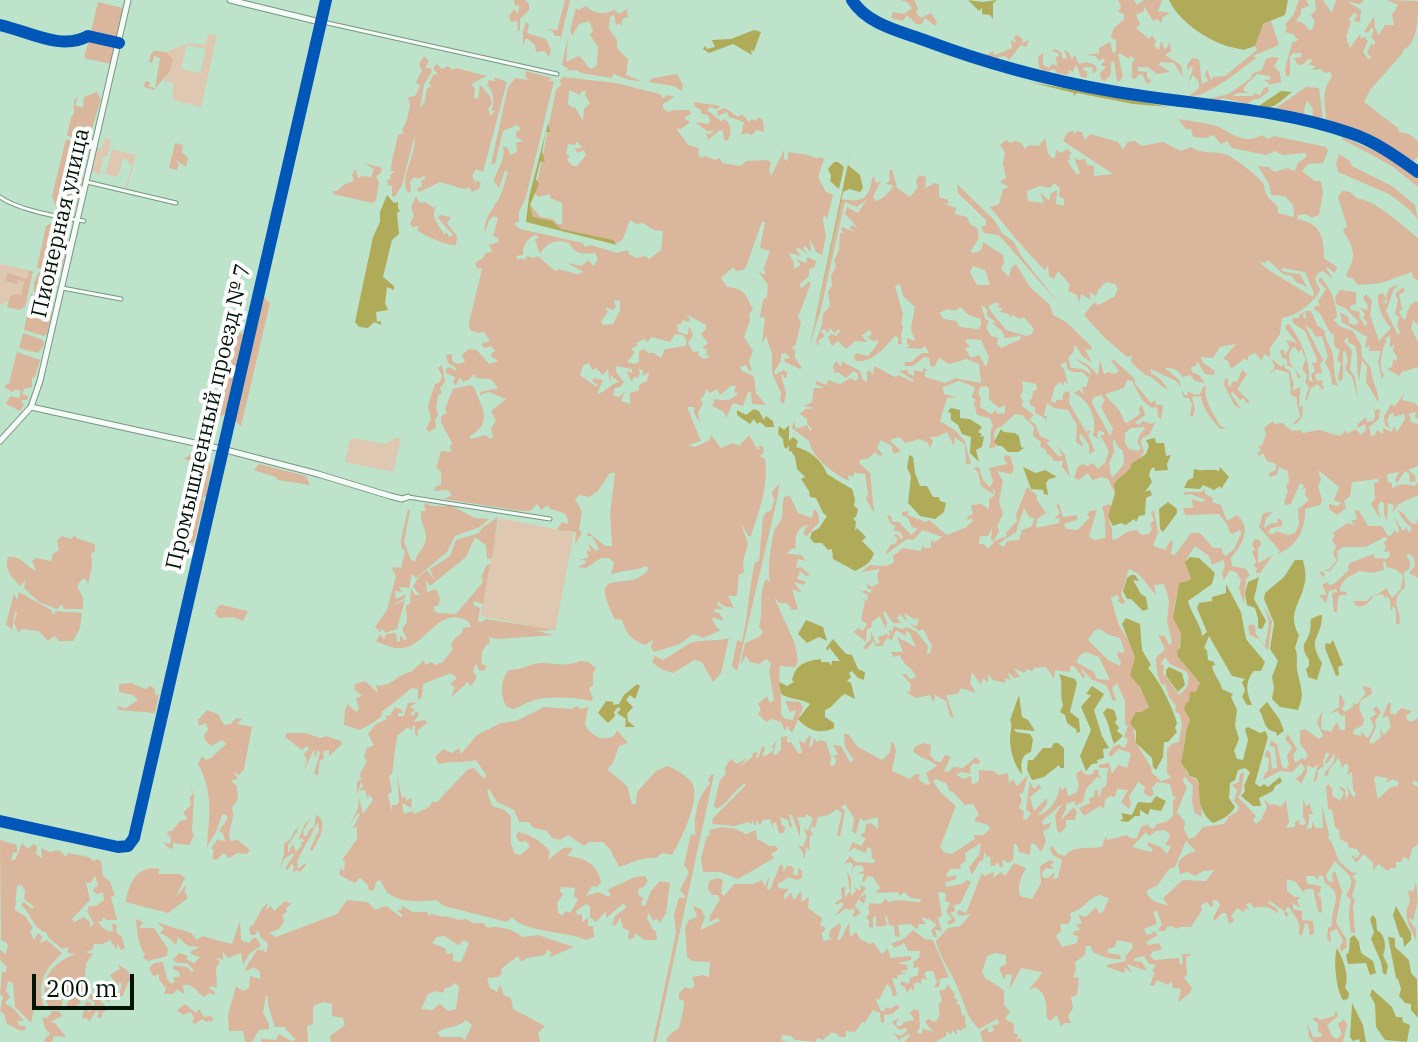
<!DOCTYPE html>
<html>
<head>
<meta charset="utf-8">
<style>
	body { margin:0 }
	#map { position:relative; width:1418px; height:1042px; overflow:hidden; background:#bde4cb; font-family:"IBM Plex Serif",serif }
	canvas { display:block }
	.scale { position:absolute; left:32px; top:974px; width:102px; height:36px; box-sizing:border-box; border:4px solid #001406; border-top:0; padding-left:10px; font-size:24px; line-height:28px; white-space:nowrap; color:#001406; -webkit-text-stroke:6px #fff; paint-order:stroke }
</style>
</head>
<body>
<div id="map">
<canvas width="1418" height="1042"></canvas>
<div class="scale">200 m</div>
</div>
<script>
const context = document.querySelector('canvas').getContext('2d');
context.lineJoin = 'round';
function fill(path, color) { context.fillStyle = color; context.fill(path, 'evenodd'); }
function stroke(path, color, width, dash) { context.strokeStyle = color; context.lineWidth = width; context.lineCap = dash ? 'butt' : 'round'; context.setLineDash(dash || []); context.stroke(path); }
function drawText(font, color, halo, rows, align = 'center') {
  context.font = font + ' "IBM Plex Serif",serif'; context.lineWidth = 8; context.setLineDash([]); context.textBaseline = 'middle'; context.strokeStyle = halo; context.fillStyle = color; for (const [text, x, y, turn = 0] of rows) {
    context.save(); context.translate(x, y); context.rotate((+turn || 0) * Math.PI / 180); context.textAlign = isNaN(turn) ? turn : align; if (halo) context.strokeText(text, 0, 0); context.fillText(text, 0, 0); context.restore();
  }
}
const green = new Path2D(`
	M208 34 217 35 201 107 173 100V83L164 81 173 59 166 52 188 43 205 45ZM187 45 206 49 200 73 181 69Z
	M105 137 111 140 108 156H105L104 159 99 157 103 160 99 175 92 171 98 147 101 148V152Z
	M112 149 136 155 127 189H125L132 165 128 163V160L123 159 118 177 105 174Z
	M0 264 33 271 26 302 5 301 4 305 0 304Z
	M397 437 401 439 393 472 345 462 350 440 354 438 385 444Z
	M499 518 574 533 555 631 480 616Z`);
const forest = new Path2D(`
	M514 0H525L529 4V10L520 19V30L518 32 517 21 511 22 509 16 514 9 518 14 519 5 515 6Z
	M565 0H570L558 50 561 36H555L552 31 544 29 557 30Z
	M901 0H914L918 8 916 13 921 18 931 13 937 22 935 26 925 18 922 24H916L907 15 903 21 891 18 893 12 904 14 912 8 907 2Z
	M1118 0H1134L1137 5 1144 0H1162L1158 11 1170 13 1163 17 1161 23 1157 19 1153 21 1144 6V11L1136 15 1140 24 1136 28 1149 39 1152 35 1156 41 1154 46 1159 50 1161 41 1165 50 1170 43 1171 51 1165 55 1181 65 1183 77 1174 63 1160 62 1159 65 1170 72 1157 74 1148 67H1137L1138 71 1147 72V78L1152 81 1147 84 1142 74 1138 75 1136 79 1132 78V63L1135 59 1131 56 1129 59 1120 53 1118 55 1123 76 1120 81H1117L1114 61 1111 62V74L1105 81 1101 79 1100 73 1106 67 1101 65 1105 60 1103 58 1099 61 1096 56 1086 55 1099 53V48L1110 42 1113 53 1116 51V40L1111 38C1112 28 1116 26 1124 20V14L1118 12 1121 7Z
	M1299 0H1306L1309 6 1301 9V14L1296 21 1303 23 1309 30H1312L1315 22 1311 15 1316 10 1315 0H1323L1332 13 1336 0H1364L1360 4 1348 2 1361 10 1360 22 1353 21 1357 16 1355 12 1349 19 1351 22 1346 37 1350 48 1360 34 1361 38 1365 37 1368 41 1363 52 1369 60 1371 57 1367 53 1371 44 1375 45V41L1371 37 1374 30 1371 28 1368 33 1364 32 1374 16 1375 28 1379 35 1385 25H1394L1392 15 1398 5 1387 0 1418 1C1418 20 1418 43 1403 50L1402 54 1370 90 1364 102 1398 128 1399 132 1409 134 1418 141V156L1414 161 1371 137 1326 119C1325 102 1321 91 1332 77L1330 72 1325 73 1321 69 1312 70 1316 66 1308 65 1313 60 1308 59 1304 64 1298 65 1294 58 1301 57 1302 53H1293L1290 57V75L1286 76 1285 69 1292 43 1298 40 1293 34 1285 32 1287 27 1285 25 1294 14Z
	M98 2 123 8 116 40 91 32Z
	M586 6C594 14 606 16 614 9L619 14 627 9 628 17 623 18 621 26 619 23 616 25 614 15 610 17 609 29 617 40V48L628 59 626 75 641 81 630 80 613 74 612 78 581 73 577 70 564 71 569 69 562 65 568 36 566 62 578 56C585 59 586 67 592 69L597 65 598 47 590 35 593 31 589 21 579 24 572 36 570 30 576 8 578 10Z
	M1271 21 1279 45 1253 56 1256 58C1239 71 1209 96 1188 97L1199 88V82L1193 75 1188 84 1193 68 1191 66 1188 71 1187 65 1192 58 1199 59 1202 84 1208 81 1205 75 1207 69 1211 80 1213 77 1225 76 1257 50 1255 46 1261 26Z
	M526 22 529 24 527 33 546 39 551 50 549 57 544 51 536 52 535 45 528 39H525L523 46V31Z
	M1018 35 1023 40 1021 43 1029 40 1026 47 1021 45 1009 60 1005 56 998 57 1001 62 986 57 989 53 994 51 993 55H995L1012 48 1011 40 1016 43 1014 37Z
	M89 39 115 45 111 64 84 58Z
	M1054 49 1061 52 1063 59 1067 58 1064 50 1068 52 1072 59 1075 55 1079 64 1086 62 1095 65 1097 70 1093 74 1092 67H1084L1083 70 1087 71V78L1081 77 1076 64 1073 72 1069 70 1068 75 1057 73 1054 69 1046 72 1039 68 1038 57 1043 53V65L1049 68 1052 64 1057 66 1056 57 1059 56 1058 53 1052 51Z
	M154 51 166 52 173 59 170 71 154 90 144 87 145 81 150 82 149 87 155 88 160 58 154 56 152 63 149 62 151 54Z
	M424 56 429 61 425 68H430L432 71 424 85 420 109 425 101 427 88 431 87 429 83 434 74 438 75 433 68 437 64 442 69 448 66 453 70 456 68 487 76 471 84 475 89 474 98 478 99 480 85 490 96 492 103 488 109 491 116 495 110 491 111C495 102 494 92 487 85L489 80 495 81 494 77 507 82 483 172 476 169 472 176 476 184V180L481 183 479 189 472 192 470 188 464 189 440 182 419 192 417 189 422 186 421 181 426 178 424 176 418 179 414 177 410 182 411 191 408 193C400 180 412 161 414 147 415 143 414 139 415 134L402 185 395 197 392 196V186L388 185 387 180 391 179 390 175 395 171H391C391 158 396 147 398 135L404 133 402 129 407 120 410 106 408 97 415 96 420 86 416 82 422 71 419 64Z
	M1272 57 1279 58 1274 66 1280 73 1281 82 1269 85 1268 82 1263 81 1271 79 1270 76 1257 74 1244 87V91L1250 93H1238L1232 96H1253L1254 93 1260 95 1264 88 1268 87 1269 91 1259 99H1254L1247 104 1223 98 1218 101 1208 99 1229 94 1251 78 1252 74 1262 70 1266 59Z
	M526 71 552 78 548 81H554L526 197 519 212V221L514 224 520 229 583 243 585 247 591 245 617 253 628 250 629 254 636 258 645 256 649 259 661 250 663 231 654 230 643 223 637 224 630 220 623 239 618 243 561 229 533 217 530 205 541 217 553 219 557 224H562V203L550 198V194L538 197 535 193 556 90 561 85 560 80 563 77 616 83 660 94 662 98 669 95 674 97 663 104V108L668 112 675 110H689L691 114 684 118 690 122 681 129 676 128 688 145 699 148 698 154 701 158 705 156 715 160 720 158 722 163 741 166 746 161 768 160 771 163 769 171 771 176 784 150V159L788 161V152L809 155 815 158 821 157 824 159 818 177 826 192 833 195 827 219 824 215 823 220 826 236 822 255 816 252 810 239 811 252 805 246 803 248 808 255 798 247 796 250 801 256 789 253 794 263V269L801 265 796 259 806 263 807 257 816 261 815 267 809 269V276L799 285 802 288 809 281 811 283 798 317 801 322 796 344 791 349H795V358L802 368 800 369 785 362 784 359 790 358 786 353 781 354V361L774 372 776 375 783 370 787 372V377L784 378 783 374 781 375 786 393 784 404 780 401 781 393 772 373V354L766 336 762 345 765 318 760 317 763 300 767 297 768 285 758 271 765 275 764 268 770 251 760 248 765 222H762L746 267 743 270 736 271 733 267 721 278 727 287C746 289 745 294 753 309L749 314 750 320 744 337 753 351 749 362 752 370 749 371 746 365 740 367 742 371 754 376 756 393 766 405 752 404 751 392H748L743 406 733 403 726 418 724 412 712 406 715 399C724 401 732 401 738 393L734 392 736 386H731L720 395 717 389 710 393 706 389 704 396 700 399 703 403 698 413 700 423 694 413V407H687L701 441 688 445 695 447 710 440 711 435 721 448 733 443 739 446 749 435 758 450H760L758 446H763L764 452 760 456 765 459C769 484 759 512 751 536H748L741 523 748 544 743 561 744 573 739 574 737 596H728L734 608 723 606 718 601 717 604 723 609H715L714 612 719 613 724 621 711 617 717 628 721 630 703 638 693 634 680 644 654 652 651 647 653 640 645 645C631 640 626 633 622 620L615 619C585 560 631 597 649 568L646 566C634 572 622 569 611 575L614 563 609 558H601L586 568 577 567 586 563 585 560H580L589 557 586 552 588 550 591 552 588 543 596 551 599 549 592 536H587L588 532 605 546H612L610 513 615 473H610L598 491 589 497 580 495 575 499 582 512 579 529 582 533 575 544 576 532 557 530 562 522 568 524C569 512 558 511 550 509L548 505 541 510 537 504 530 511H521L444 499 452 495 448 490 434 491 436 486 441 485V471L436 468 441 451 451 452 450 446 452 443 441 422V416L447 413 445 409 453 389 470 385 474 387C481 408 495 421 469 437L471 439 486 435 490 439 493 437 491 428 496 421 491 411 506 399 489 392 480 395V392L498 388 491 379 476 378 474 374 470 379 463 382 460 377 456 386 453 382 455 377 446 373V369L450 367 455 371 456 368 448 363 446 355 452 354V361L458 364 465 362 462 355 469 349 477 350 489 364 498 361 492 357 491 353 496 351 491 346 484 348 481 344 490 341 484 332 478 333 470 330 469 323 482 269 477 268 475 263 484 257 485 253 492 252 489 245 499 242 498 238 493 236 498 218 494 216 489 220 485 233C483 219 493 209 499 198 504 190 505 180 508 172L505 170 499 188 494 181C497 168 506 160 503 146L508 148 510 155 517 152 516 143 523 141 516 137V132L521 129 517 125 503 131 495 164H491L508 87 515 78 528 80 525 75ZM569 90 580 95 582 91H586L585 95 590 103 584 109 583 121 575 107 573 108 568 104ZM577 141 582 148H575L577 153 584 150 586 155 577 166H573L567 160 570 156 566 154 568 144 575 145ZM535 235 539 237 535 240 540 254C548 242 555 239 569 243 576 255 582 254 595 253L598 258 594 266 588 260 582 266 567 263 584 272 577 274 559 269 555 271 538 256 533 258 527 256 524 260 521 258 518 260 516 256 523 255C522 247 527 238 535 235ZM614 300 620 301V310L613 324 603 325 601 321 608 312 605 307 613 310 616 307ZM686 314 706 325V329L701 334 708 343 702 348 707 349 706 354 710 357 704 359 698 355 699 351 693 352 688 343 693 335 689 326 688 335 678 332 677 325 682 323V320L689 322 690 319ZM675 334 683 335 686 339V346L665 349 661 358 654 353H648L645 349 639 351V362L635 364 627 362 635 352 632 350 633 347 638 346 636 343 644 339 648 342 651 337 670 342ZM589 363 592 370 596 368 603 375 608 369 610 383 611 375 619 382C609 384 607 392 597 394L603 380 594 378 592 381 598 385 597 387 580 375 583 366ZM616 366 632 369V373L626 371 632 382 634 377 638 378 640 373 638 368 643 371 642 376 649 372 647 381 639 385V390L630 393V404L621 401 625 391 619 397 613 395 615 388 620 387 624 382 616 372Z
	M677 74 683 85 682 91 674 86 648 82 653 78Z
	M1306 87 1319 88 1323 119 1312 118 1313 109 1307 100 1304 110 1305 118 1298 112 1293 114 1281 110 1277 111 1276 108Z
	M97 92 101 100C96 111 93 132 88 138L67 136 71 117 74 114C74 107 72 100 78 96L75 106 83 107 84 97Z
	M694 102 721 106 716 109 710 107 707 110 721 121 725 119C732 126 732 133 727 141L724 140 723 131 720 130 708 140 706 133 710 134 714 130 707 131 695 122 709 124 710 120 708 115 702 114 700 109 695 107Z
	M725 108 738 117 742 114 749 122 752 119 756 121 758 117 763 120 764 132 757 130 752 135 746 133 741 135 744 122 729 117 727 112 718 116 717 111Z
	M1178 119C1189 121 1212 123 1221 128 1234 136 1247 144 1262 135L1268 139 1274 136 1326 147 1328 151 1323 163 1308 164 1302 171 1315 181H1321L1323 193 1319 215 1312 218 1306 214 1298 215 1297 219C1320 223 1324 236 1324 258L1337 267 1335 273 1325 266 1333 279 1323 271 1318 273 1315 279 1320 290C1314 303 1296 316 1282 318L1280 334 1270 348V357L1264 354 1262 361 1255 353 1248 356V360L1244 359 1231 369 1228 361 1223 359 1236 344 1220 347 1213 358 1201 357 1202 362 1215 371 1214 375 1205 374 1197 361 1196 366 1191 367 1192 372 1199 375 1205 383 1195 381 1190 375 1182 377C1179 369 1173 368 1165 368L1179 380 1181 388 1176 381 1151 369V373L1160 379 1168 389 1164 388 1150 376 1145 375 1131 362 1132 356 1127 357 1104 337 1084 315 1094 302 1098 305 1114 297 1118 289 1115 284 1106 282 1098 290 1096 296 1089 292 1091 300 1081 294 1079 303 1077 295 1068 291 1070 285 1058 271 1054 279 1049 276 1048 266 1045 270C1024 250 1008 229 990 207L999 204 1003 189 1009 187 1000 182 1006 178 1003 163 1005 153 1000 145 1006 140 1010 143 1015 141 1021 143 1025 149 1029 145 1039 146 1045 138 1048 153 1052 158H1055L1056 150 1061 153 1067 149 1072 153 1069 155 1070 160 1067 161 1077 175 1080 173 1074 157 1078 160 1085 159 1087 165 1094 166V176L1113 174 1063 141 1067 133 1073 130 1074 135 1076 131 1082 132 1085 140 1090 134 1118 142 1123 149 1128 142 1135 141 1142 146 1163 142 1181 151 1191 147C1203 155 1215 150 1227 155 1233 157 1258 176 1262 182 1269 192 1261 182 1266 193 1268 198 1274 203 1278 207V213L1294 217 1293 205 1285 196 1271 195 1269 184 1258 166 1269 167 1274 172 1287 168 1295 171 1298 163 1306 157V153L1283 155 1275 151 1266 155 1232 148 1227 141 1221 144 1213 135 1207 138 1193 137 1191 129H1186ZM1054 183 1060 188 1059 196 1064 199V206L1056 204 1057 190 1051 193 1049 201 1040 192 1044 203 1028 201 1027 191 1040 186 1050 188ZM1268 260 1283 274 1292 276 1296 282 1307 287 1300 274 1284 272 1281 268 1305 272 1314 293 1313 297 1267 269 1259 261 1265 263Z
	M1343 137 1386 156 1418 179V187L1392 166 1342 139Z
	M66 139 77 143 71 170 83 177 74 213 71 215 61 210 58 212 52 196Z
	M175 143 183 145 182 152 188 158 186 167 175 159 179 164 177 170 169 168Z
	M1339 154 1350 161 1352 166 1392 186 1415 205 1418 220 1410 210 1389 194 1338 172 1336 163Z
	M364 163 382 168 380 174 376 176 379 182 376 200 372 203 333 194V191H337L345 184 354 181 352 175 355 170H357L356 173 359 178 362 176 371 177 374 169Z
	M892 169 897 188 910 197 918 187 916 181 919 175 926 177 925 188 935 183 939 185V197L948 200V204L941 203 956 208 955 214 967 217 970 224 977 228 979 238 970 252 976 253 982 249 983 242 1003 255 1004 263 1001 269 1009 277 1011 268 1016 264 1030 287 1050 305 1053 315 1066 322 1091 346 1092 350 1085 349 1092 363 1082 356 1077 347 1074 345V351L1068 358 1071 368 1082 369 1092 375 1088 368 1074 358 1087 364 1098 375 1100 360 1104 374 1108 372 1115 374 1119 371 1111 360H1114L1135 379V384L1151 403 1155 400 1156 405H1163L1161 419 1158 417 1157 407 1152 408 1142 400 1132 381 1127 380 1124 388 1105 394C1112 405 1121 407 1124 422L1127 423 1140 414 1139 408 1142 405 1145 415 1135 423 1138 425 1143 421 1151 424 1155 422 1150 434 1142 438 1141 443 1144 452 1115 493 1108 479 1101 477 1092 480 1088 473 1079 480 1074 478 1078 467 1082 464 1088 466 1093 463 1098 469 1105 463 1109 451 1100 435H1104V432L1099 431 1097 435 1099 440 1093 435C1098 418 1088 399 1074 393L1079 390 1084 394 1082 387H1086L1089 378 1082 372H1072L1067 368 1066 362 1060 365 1064 369 1068 384 1064 381 1063 387 1061 382 1055 386 1051 401 1055 403 1057 400H1063V394L1067 391 1070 393 1069 403 1086 432 1091 430 1088 435 1095 451 1089 454V445L1081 434 1079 437 1084 447 1076 442 1077 425 1068 410 1054 408 1047 403 1044 415 1047 417 1046 423 1045 418 1035 413V407L1031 406 1029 400 1032 399 1033 391 1037 390 1036 384 1022 381 1023 391 1020 397 1023 401 1022 406 1034 415 1029 420 1035 424 1040 436 1051 441 1046 442 1058 456H1062L1057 445 1065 455 1070 477 1062 467 1063 461H1053V458L1047 454 1045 449 1040 447 1041 442 1033 436 1034 427 1022 415 1015 414 1002 426 997 428 994 434 996 447 989 448C993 439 988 433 993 425L990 418 977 415 974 403 976 400 972 397 975 387 959 381 943 387 944 394 957 397 947 398 940 421 956 431 965 442 971 464H966L965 445 955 437 954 446 947 432 937 437H929L933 440 930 449 928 443 920 439 905 443 900 437 892 439 891 442 901 451 895 454 892 451V446L881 440 877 448 883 455 880 456 875 452 869 458 860 460 859 463 870 473 874 513 866 499 868 494 865 474 854 473 853 477 848 475 849 481C834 474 812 458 809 441L792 428 794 420 796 429 807 425 810 431 812 429 807 423V419L800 414 805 409 815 408 804 406 812 402 814 388H824L815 384 817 381 826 385 828 380 840 384 851 378 855 381 858 379V374L854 371 846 378 838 372 834 373 833 366 836 361 841 367 843 358V362L860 371 863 380 867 382V372L869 370 873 375 874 366 895 377 899 375 913 382V380L899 371 908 370V373L914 376V370L922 372 924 368 929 371H925V377L945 383 955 378 981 383 979 364 967 359 949 364 939 358 935 366 931 367 929 358 924 357 913 366H905L904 362H911L922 353H929L925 346 921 349 906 348 910 346 907 344V338L915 341 911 328 915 307 903 296 900 284 895 286 903 314 901 323 903 327 901 335 902 344H898V337L895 336C885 347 873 363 856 361L854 357 856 353 868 356 878 343 877 339 874 342 866 336 870 337 872 332 868 330 862 336 867 342 855 341 846 349 838 341 832 346 828 337 831 334 836 336 840 331 838 329 835 334 830 328 828 333 824 329 821 331 825 336 819 340 818 347 816 341 822 325 823 314 830 306 828 291 832 286 831 276 836 266 834 261 839 250 840 233 844 234 841 230 842 227 855 232 850 228 851 225 858 228 845 214 847 207 858 213 867 199 857 207 845 202 844 205 821 309 810 345 841 199C866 204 869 196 873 175L876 183 881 181 873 197 876 201C882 200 891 191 893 185L886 184 890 180 889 171ZM973 266 985 270 990 285H977L970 272ZM997 302 1000 304 997 307 1002 308 1000 312 1009 314V317L1013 315 1019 319 1024 317 1034 329 1032 334 1026 336 1006 330C1000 321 992 315 988 306ZM981 305 987 309V316L996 322 992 323 1002 331 1005 338 1020 336 1021 339 1001 348 997 344 998 338 991 336 986 328 989 321 985 318ZM960 307 969 315 981 319V325L978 329 960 327 956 321 944 319 939 313 948 309 955 311ZM968 339 981 340 989 357 986 367 979 355 971 358 965 348 970 347 965 341ZM985 386 989 388V399L999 408 1005 405V413L997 414 996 410 991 414 980 407 981 397 978 394 980 387ZM1101 395 1105 400 1101 407 1113 429 1110 436 1092 403 1093 398ZM1144 427 1145 429 1140 434 1137 442 1141 448 1138 451 1129 449 1125 443V433L1131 428ZM1115 439 1117 446 1123 451 1124 464 1113 477 1111 476 1109 463 1114 452 1113 440Z
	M957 184 994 220 1003 234 1014 242 1022 257 1060 305 999 235 984 233 981 227 986 225V220L958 193Z
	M1342 191 1350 192 1358 199C1374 199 1404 227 1418 238V280L1413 278 1412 272 1381 283 1358 285 1352 278 1346 277C1347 272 1349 268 1351 264 1357 252 1349 241 1343 231L1347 226 1338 197Z
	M416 196 420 203 425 202 434 208 437 204C436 207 434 210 434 213 433 219 442 231 445 235L446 232 450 237 453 235 438 218 440 215 451 217 447 223 457 236 456 245C444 245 427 237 417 230L419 226 412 227 410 223 414 216 411 207Z
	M59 219 69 221C70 233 65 263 60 273L37 268 46 226Z
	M29 271H33L25 307 19 310 7 307 10 297 14 294 21 295 24 282 18 280 17 284 6 281 7 273 27 279Z
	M39 272 59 279 53 296 34 292V282Z
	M1320 277C1331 288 1336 302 1337 317L1334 320 1339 326 1353 331 1361 345 1362 357 1371 368C1371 381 1380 393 1378 402L1366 382 1367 367 1362 360 1359 381C1356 369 1359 356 1355 346L1348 342V337L1344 341 1352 351 1350 370 1355 377 1358 399 1352 377 1345 369 1348 360 1345 351 1343 352V378L1340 382 1338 378 1341 363 1337 360 1340 350 1334 346V335C1324 329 1325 314 1314 309L1315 306H1320L1318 301 1326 289 1318 281Z
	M1399 284 1394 289 1386 311 1398 335 1400 332 1397 325 1399 317 1395 314 1398 300 1395 294 1403 287 1405 291 1399 295 1402 309 1399 312 1403 319H1406C1406 312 1410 304 1416 301L1418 303V325L1413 320 1411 328 1418 342V367L1402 372 1399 376 1387 369 1392 367 1393 359 1396 361 1397 357 1393 351 1394 344 1390 348V335L1385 339 1387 342 1384 344C1383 354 1377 365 1384 375L1382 380 1378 361 1381 351H1369L1370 346 1365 348 1367 337 1342 322 1340 312 1348 317 1349 323 1355 325 1359 322 1345 308 1336 304 1335 297 1340 290 1356 292V304L1350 306 1351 310 1360 312 1359 317 1366 327 1367 322 1363 318 1365 314 1360 308 1367 310 1368 306 1363 298 1366 294 1372 301 1370 315 1379 341 1391 328C1383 319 1377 307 1378 295L1383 293 1386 299 1383 303H1387L1386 295 1390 288Z
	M31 294 54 302 52 308 48 309 52 313 47 334 44 336 24 330Z
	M264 297 270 303 241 426 235 421V412Z
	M1305 311H1311L1317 325 1325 331C1325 341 1329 343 1332 351 1335 363 1333 375 1338 386L1332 384 1330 372 1325 362 1328 357 1322 336 1316 337 1311 329 1305 325 1323 360 1320 365 1322 374 1317 373 1315 376 1317 381 1320 380 1323 382 1322 385 1324 387 1322 390 1318 384 1311 388 1307 400H1305L1309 387 1305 382 1307 375 1302 369 1306 359 1301 349 1299 353 1295 347 1292 348 1289 354 1290 363 1301 377 1298 378 1295 369 1287 365V359L1282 358 1280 351 1283 349 1285 355 1290 347 1286 340 1297 343 1286 329V325L1289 324C1302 342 1310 359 1309 381L1313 382 1311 375 1315 371 1312 363H1316L1317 359 1305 331 1293 323 1292 318H1300L1299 315 1304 312 1303 317 1306 319Z
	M237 331 244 335 226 413 219 417Z
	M23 333 43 340 44 345 38 353 19 348Z
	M17 352 40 360 35 377 32 378V387L24 389 22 394 28 396 27 400H21L24 405 20 411 6 404 10 396 19 398 21 391 15 389 13 392 5 388 6 384 12 383 9 382Z
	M1271 358 1281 367 1284 364 1285 368 1290 371 1294 385 1292 391 1300 387 1299 407 1303 406 1302 417 1296 424 1293 423 1300 417C1300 410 1296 406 1297 398L1291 395 1289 373 1276 369 1269 375 1275 367Z
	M442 365 445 382 440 388 442 394 438 395 436 407 438 415 435 420 436 428 429 432 426 429 431 419 428 406 435 384 440 382 442 376 438 368Z
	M1242 370 1247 374 1237 389 1250 402 1246 403 1244 398 1240 400 1232 391 1231 394 1241 409 1235 406 1224 385 1225 379 1228 378V385L1230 387 1233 381 1237 382Z
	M1206 386C1203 400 1213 413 1220 426L1226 428 1220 429C1212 420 1202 408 1201 396L1192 397 1195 409 1193 417 1190 415 1192 405 1189 398 1183 397 1182 390 1185 395H1188L1187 391 1195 395 1200 394 1203 387Z
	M1404 394 1402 400 1415 403 1418 407V419L1415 417 1416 412 1409 414 1411 422 1418 424V466L1408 470 1415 476 1416 481 1410 482 1409 473 1405 471 1397 483 1395 480 1399 472 1387 474 1388 482 1392 483V488L1402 484 1415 486 1418 481V495L1399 504 1392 513 1394 505 1388 503 1387 521 1384 515V503L1381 501 1378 506 1380 519 1371 504 1375 498 1374 483 1379 482 1378 479 1352 482 1350 496 1344 501 1346 508 1337 515 1329 509V504L1338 506 1341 503 1334 500 1339 487 1318 470 1321 480 1318 486 1322 500 1320 505 1305 509C1306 529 1296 548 1277 554L1280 551 1259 527 1263 513 1273 512 1266 518 1264 528 1272 523H1277L1278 518 1282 521V526L1271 528 1268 533 1274 534 1276 531 1288 535 1295 533 1299 525 1298 509 1309 500 1305 495 1306 488 1301 489 1304 486 1300 483 1291 504 1286 505 1284 502 1288 491 1286 486 1289 482 1288 471 1279 467 1277 475 1270 477 1269 473 1276 470V464L1267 461 1263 453 1259 456 1257 454 1261 450 1258 446H1262L1266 434 1264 428 1273 421 1274 424 1282 423 1292 431 1300 430 1303 433 1319 430 1340 436 1346 430 1347 434 1356 429 1361 435 1366 430 1365 424 1358 428 1357 425 1366 417 1367 422 1373 421 1375 417 1374 406 1375 410 1380 409 1379 419 1369 427 1371 436 1375 435 1377 430 1383 434V428L1392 432 1394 426 1397 432 1405 419 1404 414 1393 417 1394 413 1390 414 1387 421 1390 428 1385 425 1384 416 1391 404 1395 406Z
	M191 454 205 457 211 466 207 496 201 498 204 501 194 543H188L206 465 184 459Z
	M1005 455 1010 456 1014 468 1012 474 997 471 1003 481 999 502 1003 514 997 526 999 531 994 541 991 540 992 528 988 536H980L979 544H984L988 549 996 540 1007 536 1006 533 1017 521 1016 515 1027 487 1037 495V500L1046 513 1037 519 1036 528 1059 523 1060 518 1054 519 1060 513 1056 505 1059 504 1063 517 1077 515 1078 519 1064 524 1066 529 1078 530 1090 517 1087 515 1090 511 1097 510 1089 536 1094 540 1105 538C1106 529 1105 514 1102 507L1109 504 1112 507 1108 518 1112 529V539L1115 540 1129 531 1137 530 1142 535 1149 534 1152 529 1150 524 1154 520 1151 513 1154 510 1158 532 1153 546 1165 550 1170 541H1173L1171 554 1175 555 1191 533H1200L1213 548H1221L1224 555H1227L1234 549 1241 534 1240 530 1232 534 1229 531 1228 526 1219 514 1185 515 1183 508H1193L1192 499 1201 502 1206 500 1191 494 1184 495V492H1201L1205 489V494L1213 498 1212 502 1221 505 1227 521 1237 515C1253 530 1241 545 1231 558L1232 566 1246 569 1250 575 1246 579 1244 603 1239 589 1241 580 1237 573 1230 570 1224 580 1222 574 1225 565 1223 560 1212 565 1209 556 1195 546C1183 564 1185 558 1191 578L1178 589 1174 608 1181 633 1178 657 1200 683C1197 701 1183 695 1190 720 1185 730 1179 765 1188 774 1192 778 1196 779 1199 783L1202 817 1195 813 1192 801 1193 786 1184 776 1183 782 1187 787 1177 812 1185 822 1184 829 1189 839 1195 837 1203 827 1224 824 1229 816 1237 812 1239 807 1234 801 1237 790 1232 785 1239 782 1240 774 1244 772 1241 793 1238 797 1256 816 1253 820 1256 824 1261 820 1267 807 1264 799 1270 805 1274 804 1281 807 1286 800 1289 822 1286 828 1295 827V822L1299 820 1300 825H1303L1306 823 1303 817V798L1306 807 1309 803 1313 814H1309V822L1306 829 1312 828V822L1316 828H1323L1322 806 1329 834 1328 838 1332 843 1339 861 1351 872 1357 873 1353 876 1356 882 1352 896 1355 900 1353 907 1355 933H1351C1349 923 1348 909 1351 900L1346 895C1358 877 1348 875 1335 861L1326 875 1328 881 1333 882 1332 874 1335 871 1342 892 1336 922 1346 939 1347 947 1341 952 1340 947 1343 941 1337 929 1330 932 1331 943 1327 939 1328 928 1332 926C1330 905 1346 896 1325 883L1323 876 1319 875 1318 880 1314 876H1306L1307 884 1321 886 1320 893 1317 894 1321 898 1322 913 1318 911 1313 889H1306L1303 892 1296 882 1287 879V891L1295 897H1301L1297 900 1300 908 1293 903V909L1302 911V920L1313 921 1314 933 1310 936 1308 924 1305 923 1302 935H1299C1301 920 1295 917 1288 906L1285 911 1289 914 1286 917 1288 923 1283 910 1270 901 1267 902 1277 909 1278 914C1271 906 1263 906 1254 908L1250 903 1246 904 1249 910 1244 908 1245 913 1237 908 1231 916 1234 920 1233 922 1229 923 1226 913H1222L1215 921 1213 918 1220 905 1217 900H1213V906L1211 907 1207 902 1201 905 1202 910 1191 927H1180L1176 929 1173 926 1167 927 1165 931H1158L1162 924 1157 911 1153 912 1157 924 1144 929 1146 934 1150 935 1154 931 1158 935 1146 942 1148 945 1159 943 1162 949 1152 952 1150 956 1154 960 1179 958 1180 965 1183 963 1182 954H1192L1186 957 1187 974 1184 978 1192 988 1189 994 1178 1002 1181 989 1173 988 1171 981 1168 985 1157 980 1154 986 1150 985 1155 971 1151 972 1156 965 1149 964 1144 956 1135 958 1134 961 1142 962 1147 971 1127 964 1132 973 1124 967 1125 973 1107 967V965L1126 961 1125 957 1133 947 1132 943 1117 940 1115 947 1107 949 1108 953 1120 955 1121 959C1111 960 1100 956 1092 951L1091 946H1086L1085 955 1075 962 1076 969 1073 977 1079 978 1077 995 1071 997 1073 1008 1068 1016 1071 1023H1064L1061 1027 1057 1015 1050 1021 1047 1018C1046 1006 1048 993 1034 987L1029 991C1033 982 1039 980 1042 972L1021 968 1009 990 1012 975 1007 974 1004 979 999 968 1006 964V955L995 953 987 956 982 972 985 978 1004 990V1005L1010 1012 1005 1019 1014 1024V1033L1018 1035 1016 1040 1020 1038 1022 1042H983L980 1032 988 1027V1032H992L994 1029 991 1026 999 1024 997 1019 979 1029C967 1018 964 1003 958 988 951 972 940 958 936 941L948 928 960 926 971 914 959 916 957 912 959 910 966 913 982 873 984 876 994 872 993 878 1001 872 1005 876 1014 863 1026 868C1021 878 1017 885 1020 896L1032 899 1041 883 1040 866 1050 860 1055 863 1050 864 1054 869 1046 868 1042 873 1043 878H1048L1055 872 1053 879 1058 878 1062 860 1053 855 1050 849 1052 845 1058 854 1065 856C1073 845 1089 849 1102 847L1106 836 1107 840 1127 835 1130 838H1137L1141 827 1148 824 1150 828H1154L1157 824 1166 822 1173 816V801L1177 796 1173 797 1170 784 1157 782 1152 788 1154 794 1150 797 1144 793 1145 787 1138 782 1129 797 1131 803 1129 809 1121 802 1128 790 1117 789 1115 797 1110 796 1105 800 1104 809 1100 806 1084 816 1079 808 1090 803 1089 798 1094 797 1095 790H1098L1099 799 1102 788 1106 786 1108 768H1100L1098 765 1109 763 1112 774 1118 765 1127 768 1131 753 1119 749 1111 757 1108 754 1113 747 1119 744 1123 748 1126 746 1128 739 1124 737 1128 726 1125 724V701L1117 683 1112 688 1116 700 1113 701 1107 686 1091 679 1083 670 1081 671 1085 675 1084 679 1074 666H1070V672L1055 670 1054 679 1046 667 1034 668 1032 671 1027 669 1024 673 1014 668 1020 677 1014 678 1008 672 1010 680 1005 678V683L993 680 988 674V683L983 678 981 685 972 672 970 683 976 693 961 688 958 694 946 695 954 718 950 716 946 701 935 695 934 703 930 695 916 698 906 692 910 691 911 684 902 674H906L910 679 916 677C913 667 902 665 900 655L893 657 892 653 888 652H903L897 637 916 647 909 632 906 631V636L896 630 892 640 887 638 882 646H876L873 641 866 650 863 647 871 639V631L876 644 880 643 878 637 887 634 890 637 889 630 893 631V626L902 629 907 627 917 632 928 646 927 654 930 653 932 646 923 629 919 631 910 624 917 626 919 618 914 619 904 613 908 623 900 614 897 618 901 623H893L885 611 883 612 887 623 886 629 880 616 872 622 871 628 867 629 866 642 854 632 858 628 863 631 867 624 861 620 865 601 860 599 867 600 868 595 862 592 865 590 870 593 872 590 867 588V584L872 587 879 583 877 575 880 569 861 572 870 565C878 566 889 567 894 562L893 556 903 548 921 551 923 544 924 548H931V540L935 542 942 537 923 530 913 540 907 539 885 555 890 545 895 544 898 539 894 535 897 534 901 539 903 537 900 532 893 530 896 526 891 524 887 516 890 515 893 522H899L911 535 918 529 912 527 907 517 902 516V512L909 511 907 515 926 522 929 520 947 535 965 528 973 521 972 518 967 521 968 516 973 514 971 505 981 504 989 509V499L994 496 995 490 993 489V494L981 486 978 472 973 468 979 467 983 480 990 487 993 481 989 468 1007 464 1004 459ZM1024 508 1029 517 1034 518 1032 526 1022 530 1019 540 1007 541 1004 547 998 544 1016 532ZM1129 569C1142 573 1147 586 1156 595L1154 585 1164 584 1169 600 1167 622 1172 642 1169 645 1165 636 1158 635 1165 649 1156 658C1156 666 1157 677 1162 685L1165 684 1169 697 1176 706 1175 711 1180 715 1182 725 1179 742 1173 743 1167 749V773L1171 778 1161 781 1152 773 1151 767 1136 743 1133 725 1147 709 1149 703C1140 686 1127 676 1135 657 1132 646 1128 640 1123 632 1116 622 1115 609 1111 598L1116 595 1119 597 1118 601 1122 604 1125 602 1121 594ZM1100 629 1107 634 1120 638 1124 649 1123 654 1119 651 1117 655 1121 663 1120 666 1108 660 1088 640 1095 630ZM1086 652 1099 657 1110 680 1097 679 1094 672 1076 662 1080 655ZM1165 657 1170 664 1187 672C1190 683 1188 688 1179 695L1163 673 1164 666 1161 663ZM1164 830 1168 832 1170 837 1165 845 1171 846 1167 854 1161 847 1148 842V846L1153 849 1151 852 1132 847 1146 832 1149 836 1156 831ZM1186 841 1196 851C1187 854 1182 856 1178 864L1180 874 1187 872 1195 876 1203 871 1214 870 1206 881 1183 880 1163 898 1168 905C1158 903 1154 903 1147 894V890L1157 886 1169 869 1175 867ZM1099 895 1109 898 1103 912 1099 913 1096 907 1086 917 1078 915 1082 923 1076 925 1081 930 1074 931 1073 935 1078 936 1077 943 1062 947 1056 936 1061 931 1060 924H1068L1071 919 1070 913C1082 911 1088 898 1099 895Z
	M259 464 306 476 310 485 278 480 276 477 254 470Z
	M779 484 778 495 737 671 732 666 737 640 742 642C748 616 749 588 755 562L759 561 763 517 767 512 771 511 774 501 772 492Z
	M790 496 798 513 812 518 814 509 818 513 819 522 806 537 803 533 808 525C797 526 794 539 796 548L791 549 787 554 801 555 806 561 798 559 796 568 801 567 810 575 806 576 800 571 797 579 806 582 804 585 794 582 802 593 792 589 798 609 792 610 787 603H779L774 597 795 644 798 661 795 667 780 666C778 682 782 697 781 714L785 719 793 720 796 710 790 712 785 701 800 702 803 708 792 733 787 726 785 731 781 722 772 719 766 722 758 714 761 710 758 704 767 696 770 703 774 700 769 671 771 663 766 659 759 664 750 662 746 656 740 665 745 643 759 637 763 632 759 627C764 611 758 594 766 579L770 582C767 571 771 540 775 529 777 525 781 522 782 517 783 510 782 505 784 497Z
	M426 503 432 506H452L475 518 489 519 480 527 455 536 447 552 416 578 412 574 409 588 399 587 402 592 395 591 396 599 406 594 405 598 392 606 405 600 397 629 385 633 383 629 380 632 375 627 387 610 396 576 392 569 393 567 401 568 405 551 401 547V539L408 509 410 511 404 542 411 560 415 561C417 552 426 548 426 537 426 528 420 523 421 511H426L424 505Z
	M1355 510 1359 511 1368 526H1382L1388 536 1392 535 1394 530 1398 533 1399 529 1394 517 1403 531 1406 527 1409 533 1412 528 1405 522 1397 510 1402 512 1411 523 1416 524 1418 516V578L1409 573 1415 566 1414 558 1408 553 1407 557 1410 562V568L1404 573 1405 587C1389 603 1400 604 1400 623L1396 625V610L1393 606 1391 611 1390 600 1386 595 1385 599 1383 594 1375 595C1368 602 1367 608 1356 606L1353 601H1367C1372 594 1381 594 1386 588L1392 598 1401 589 1403 575 1395 569 1386 567V563L1383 561 1384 570 1371 573 1360 571 1346 578 1340 587V591L1346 592 1347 595H1340L1338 598 1337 612H1334L1332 593 1337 592 1336 589 1329 591 1326 603 1319 595H1327L1322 585 1327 582 1329 585 1334 584 1349 570 1348 566 1350 563 1373 554 1375 558 1387 559 1390 555 1389 551 1384 552 1386 547 1384 542 1388 540 1385 537 1366 547H1343L1337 551 1338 561 1330 571H1322L1325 575 1323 577 1319 572 1329 569 1337 560 1333 554 1336 546 1332 540 1335 534 1332 533 1348 523 1355 526 1351 521 1357 519Z
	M498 517 492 558 487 559 486 545 475 537 466 557 430 586 426 580 427 592 436 589C440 596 441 599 438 606H434V610L437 613 456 614 483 582 481 577 487 565 490 564 483 604 474 601 473 605 480 608 478 621 481 622 486 619 554 630 537 631 554 635 498 639 489 637 490 642C483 648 480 653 482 664L486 666 485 670 479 671 476 663 473 672 477 677 471 686 466 681 465 685 451 697 455 687 450 684 457 678 451 673 423 684 422 697 418 700V689L412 688 382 712 381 717C374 722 368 726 360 730L344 725 345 709 348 704 356 712 359 709 356 698 362 696 354 689 355 684 365 681 378 693 376 685C390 689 398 673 411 672L424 660 425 665 431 662 435 665 443 662 453 649 451 645 455 638 462 633 463 628 471 627 469 622C439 603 426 647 402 648 392 649 385 644 376 642L380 634 384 639 386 634 396 633 397 642 400 641V635L404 640 407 639 402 629 407 622 406 606 410 603 411 588 415 595H420L413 587 419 576 427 570 434 579 430 569 450 556 456 540 479 533 482 528Z
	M75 535 76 538 95 544V552L91 553 92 565 88 585 87 581 83 578 77 586 83 598V609H64L62 604 57 609 39 602 24 588 26 580 20 586C12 577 4 570 8 557 21 555 26 567 36 571L32 561 36 558 51 561 53 554 59 550 57 540 62 536 71 539Z
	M1255 539 1260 540 1261 545 1258 548V563L1273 555 1260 573H1256L1257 568 1254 566 1256 562 1252 551 1255 550 1252 544Z
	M19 592 51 610 53 615 56 611 82 613 80 628 73 641H59L54 636 48 641 39 631 21 629 19 633 14 623 17 613 15 611 12 630 6 624 14 593 17 600Z
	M222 605 248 611 243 621 234 617 219 618 215 614 218 606Z
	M1264 606 1272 621 1268 651 1259 639 1250 635 1248 626 1252 624 1255 626 1256 634 1265 646 1269 622Z
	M729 638 721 673 713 682 702 662 694 660 673 673 661 669 652 662 655 656 663 660C667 658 687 645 690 643 702 639 716 642 729 638Z
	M580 661 588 662 596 668 593 674V685L589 689 593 699 591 701C577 697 545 696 532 701 525 703 520 707 513 709L506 706C500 695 500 679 509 670 519 670 525 667 534 664 550 660 560 669 580 661Z
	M131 683 145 689 150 686 154 688 156 696 159 694 155 713 119 710 116 706 126 708 138 700 133 695 119 692V684Z
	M1362 686 1371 688 1372 694 1361 700 1359 708 1364 720 1363 725 1354 730 1353 734 1361 736V732L1368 738 1374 727 1370 718 1376 714 1373 709 1376 706 1381 712 1375 721 1376 727 1369 742 1372 744 1381 737 1380 729 1384 735 1391 727 1388 716 1382 718 1388 703H1391L1390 713 1395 715 1401 708 1412 711 1406 716 1407 720 1411 722 1418 718V782L1413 781 1412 783 1418 787V844L1412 849 1409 860 1404 857 1401 862H1396V868H1390L1388 871 1378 864 1373 871V863L1364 854 1356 863 1351 855 1357 858 1360 854 1357 849 1348 847V843L1340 839 1339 830 1335 827 1332 810 1328 809 1326 786 1329 784 1331 789 1333 786 1332 795 1340 801 1344 793 1338 786 1345 789 1346 800 1349 793 1346 785 1354 798 1356 794 1353 790 1352 772 1347 775 1349 767 1346 763 1342 768 1339 758 1330 768 1327 777 1324 774 1334 761 1335 752 1327 764 1325 762 1330 753H1326L1323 762 1324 766 1318 770 1317 779 1313 783 1318 764 1313 768 1307 765V772L1301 784 1296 778 1301 775 1305 768 1301 763 1292 772 1280 771 1263 780 1265 773 1268 771 1269 758 1265 757 1266 750 1270 752 1272 769 1277 768 1275 747 1270 746 1271 740 1277 744 1282 767 1286 769 1289 765 1287 756 1292 747 1285 739 1288 734 1297 749 1293 755 1295 763 1302 758 1305 760 1308 755 1300 743V731L1305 729 1319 739 1323 736 1317 722 1322 711 1321 729 1331 732 1337 722 1340 730H1345V715L1341 716 1338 711 1330 713 1339 707V695L1342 696 1345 704 1342 709 1345 712 1354 706 1352 703 1357 704 1366 693ZM1376 776 1388 778 1386 783 1393 779 1399 782 1398 786 1391 787 1378 799 1374 779Z
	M417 702 410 707 415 710 410 714 413 716 416 711 419 714 414 722 425 720 427 723 417 731 418 737 415 734V726H413L411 731 408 727 397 736 392 774 389 776 392 792 388 794 392 812V805H397L399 801 397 776 402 798 406 796 405 801 411 798 412 801 411 808 402 803 404 814 413 811 415 814 429 807 432 802H437L468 769 474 768 484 779 486 775 476 760C463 763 452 761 439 764L435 757 443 749 452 753 459 748 461 754 477 735 501 723 516 721 544 707 572 709 576 706 581 709 588 707 585 725C592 736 602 742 614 736L617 730 628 743 619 746 613 763 607 769 627 786 632 804H636L637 792 656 771 667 766C676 769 688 776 693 785 700 801 680 842 672 855L662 853 656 858C644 856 631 863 619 867L610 849 603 842H589L584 846 568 835 560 840 552 838 547 831 534 828 528 822H519L514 810 497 802 489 789 487 791 492 806 505 810 511 817V844L515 854 520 855 530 847 526 841 520 842 516 837 518 832C531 835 542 841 550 852L548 860C558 854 560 845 573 848L567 856C583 857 598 864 601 882L597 887 592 886 586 896 598 892 609 897 611 894 607 890 635 877 645 876 648 881 644 887 638 889 639 896 643 898 641 905 645 906 651 891 660 881 670 883 666 913 660 923 657 919 653 921 649 913 647 918 653 930 656 931 657 940H645L635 933 634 938 628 939 629 931 623 928 620 917 617 924 612 926 615 916 626 908 624 903 606 918V911L596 922 590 917V906L586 904 576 911 577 915 582 914V922L588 918V926H593L594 937 586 940C568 931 525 933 512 917L507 922 444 906 436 900C423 902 397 903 387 892 384 889 383 884 380 880L376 882 374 890 369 891 368 885 360 878 355 883 339 875 341 866 342 871 344 870 345 861 342 860 357 839V827L353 828 360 814 358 813 349 825 358 809 359 798 363 814 373 800 369 794 368 800 365 790 359 791 363 786 361 782 357 795V782L361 779 360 774 367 761 364 757 367 748 374 745 368 734 376 724 387 719 385 715 390 716 394 708 401 709 403 713H398V716H404L408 703ZM561 887 575 888 574 896 578 900 570 913 566 911 562 916 558 912 557 903 563 894 560 892Z
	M207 710 218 714 224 725 231 724 236 718 242 719 237 724 252 727 244 769 239 775 233 772 238 779 231 781 237 786 238 799 232 808C236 820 227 828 230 841L238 840 250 850 247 854 237 853 229 858 224 853 216 860 212 858 214 851 211 848 217 840 225 841 223 833 219 831 228 818 225 814 222 815 217 830 207 847C209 815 214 793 198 764L202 756 206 760 211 758 226 744 222 740 211 746 205 740 204 735 208 730 206 723 199 726 198 720Z
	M287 733H305L321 738 326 736 341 741 342 744 329 756V750L323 751 324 759 320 760 318 776 314 773 320 753 318 750 315 758 314 749 303 773 307 760 304 754 309 749 307 746 302 750 285 737Z
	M844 734H848L858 747 882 760 890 752 891 742 894 743 896 751 892 771 910 779 914 775 920 774 919 780 927 785 930 784 926 773 937 766C929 758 920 759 913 751L916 746 923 743 931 745 930 755 935 761 941 762 945 755 951 757 944 771 948 772 954 767 963 768 976 757 980 761 979 764 973 763 970 768 971 774 962 772 956 774 963 779 971 776 972 785 979 781V770L994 771 998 775 1008 773 1009 784 1013 779 1017 786 1028 775 1023 793 1019 794 1022 800 1019 808 1024 811 1023 819 1026 820 1031 814 1026 809 1030 781 1034 789 1039 784 1041 788 1030 797 1034 811 1047 798V804L1038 815C1049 813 1060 797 1059 786L1062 790 1066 787 1068 796 1076 793 1079 786 1076 774 1081 770 1086 775 1093 774 1094 770H1099L1098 774 1102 779 1097 777 1086 789 1083 802 1075 806V801L1066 804V809L1060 821 1074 807 1077 812 1075 820H1066V827L1060 833 1057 831 1055 815 1063 803 1042 821 1043 825 1051 823 1049 828 1043 831 1046 841 1041 852 1035 844 1031 843 1030 855 1019 852 1017 845 1014 844 1013 860 1008 863 1002 859 1003 866 1001 868 997 862 996 865 991 866 990 856 986 857 985 851 983 861H980L972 875 969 867 979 855 981 843 965 853 966 861 960 865 961 869H950L946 875 948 877 957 875 955 880 945 882 946 887 962 884 967 880 971 882 960 904 954 905 955 911 950 913 956 921 949 925 947 922 952 919 946 911 950 903 945 901 946 893 938 892 942 915 938 918 942 932 935 929 937 937H934L931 930 937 925 928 918 929 921 924 917 922 919 926 924H919L917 929 911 924 898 925 900 937 895 936 894 926 889 925 887 916 885 917 887 925 876 927V916L873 917V928L869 927V920L866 918 870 913 868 907 870 903 881 904 885 899 889 902C901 898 908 902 920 902L921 899 911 898 904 892 900 896 898 892 876 893 880 888 873 877 868 876 864 882 862 881 864 874 857 873 864 871 863 866 856 865 852 870 853 865 850 862 844 864 850 856 856 862 874 863 875 859H872L871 848H867L866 853 854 848 848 852 853 842 861 846 866 839 860 835 865 832 866 824 871 823 878 829V817L864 821 860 818 856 834 852 831 854 818 845 804 841 807 845 811 840 837 837 835 842 813 837 809 829 815 818 817 815 828 812 826 810 830 813 835H810L809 850 806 847 805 857 802 859 804 855 798 845 803 847 807 837 804 828 808 831 813 819 807 814 805 817H797L800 826V837L792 815H789L792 826 790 828 788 820 780 817 782 826 786 827 783 833H779L776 823H773V829L770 819 763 820 760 825 757 820 755 826 752 819V825L749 822 734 826 712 824 713 818 745 786V783C734 790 728 804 716 809L714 805 720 780 726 774 725 767 731 759 737 764 747 758 740 767 752 757 753 753 758 752 756 757 758 758 763 745 765 749 762 756C768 756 773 752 774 747L771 748 777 740 773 754 776 755 781 750V737L787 736V743L791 742 798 753H802L799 740 804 743 809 736H811L809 747 812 746 814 738 817 742 821 740 826 742 831 757 830 766 835 765 836 759 833 756 838 754 833 745 841 746 850 762 854 760 845 747ZM936 779 947 784 949 791 953 792 965 805 973 804 979 815 975 818V821L988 825 990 829 983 835H974L975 839 952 854 945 853 940 847 956 806 941 793 933 781Z
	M714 774 656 1042H653L676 933 674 916 679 897 684 898 685 896 680 890 689 872 684 865 691 834 696 835C693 819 697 796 710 784L708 780 711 775Z
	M190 784 194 795 192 831 194 836 189 845 173 843V848L170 849 163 842 170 844 171 838 167 833 168 831H172L180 821 188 819 183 813 191 805 190 796 193 795Z
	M316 815 320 817C327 830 317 840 312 852L310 849 319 830 318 822 297 861 298 869 305 863 306 865 300 872 296 870 293 873 294 867 292 863 288 870 285 868 294 855 293 853 284 859 279 871 284 854V843L290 840 296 828 298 830 288 845V853L293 844 296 852 302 845 300 843 304 841 302 838 298 840 305 824 311 818 303 831 304 836H307L309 830 314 827Z
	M722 827 736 829 746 834 756 830 757 839 770 846H776L778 850 771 854 774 858 738 879 720 872H703L701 858 707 836 710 835 709 830Z
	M0 840 17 845V853L13 852 11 860H15L22 843 28 849 33 844 37 846 36 854 42 858 41 848 50 852 59 850 66 857 68 853 89 857 93 861 97 859 101 861 103 876 110 882 115 895 111 897 117 920H106L103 917 102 921H98C101 928 105 930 113 932L112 924 117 925 116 932 122 937 125 948 121 950 117 943V950L110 940 103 944H94L92 950 85 952 93 954 86 963 84 991 73 990 81 1003 73 1008 66 1005 71 998 67 992 62 1001V1008H49C37 980 51 964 75 954L68 953 67 950 70 947 62 949 48 937 47 933C32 928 32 914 21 905L24 902 32 909 34 907 24 899 25 890 22 885 17 886 15 910 25 916 33 928 30 931 34 940 38 933 42 937 40 943 47 940 62 953C45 970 36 982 44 1007L38 1011 35 1005 31 1023 15 1007 13 983 8 981 6 991 10 997 5 1003 14 1009 24 1021H17L20 1026H25L26 1030 21 1031 7 1024 4 1014 0 1011 3 997 0 994 2 972H6L7 967 0 960V950L6 954 8 944 1 940ZM95 876 98 885 93 890 96 894 103 893 104 900 96 906H89L87 911 94 924 90 927V922L84 917 74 922 72 919 90 900 86 882 90 883Z
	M780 865H783V872L787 866H791L794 869 793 874 798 876V868L802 871V878L797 880 789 877 778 884V888L789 889 784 895 785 900 791 892 794 900 800 892 802 894 801 902 809 897 808 908 822 918 820 925 826 928 822 933 823 941 832 939 829 937 830 930 840 923 841 927 837 940H840L849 923 850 937 856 932 860 939 870 944 873 942 882 954 888 948 890 958 911 956V960L898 963 907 965 908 970 900 971 906 974 897 975 898 979 892 978 897 994 893 997 891 988 887 984 879 1000 875 998 881 1011H884L886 1007 890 1009 897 1005 900 1007 892 1014 884 1015V1023L881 1022 880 1013 873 1010 864 1024 863 1021 855 1032 846 1031V1037H840L836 1033H831L823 1040 817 1038 816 1042 795 1040 791 1036 782 1035 781 1040 788 1042H668L666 1040 670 1034 679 1028C681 1020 684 1009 684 1001L679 999V993L685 987 691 989 695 986 692 977 703 975 709 977 710 962 692 961 687 957 685 928 689 920 697 917 693 906 701 909 705 917 700 930 720 921 718 918 709 922 710 916 720 899 718 895H712L708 889 709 881 718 878 723 880 721 893 724 896 734 884H753L762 880 765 886 770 874 767 889 770 890Z
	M151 868 160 869 158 874H180L185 878 176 897 186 885 185 892 188 898 168 913 126 902C128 886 134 871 151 868Z
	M847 872 851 879V897L856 891 854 886 858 890H861L860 885 866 888 859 898 865 894 866 896 864 904 858 899 855 906 861 913 854 917 852 916 855 911 852 908 850 911 847 908 835 916 844 904 841 902 837 905 835 903 842 898 841 888 845 886V898L850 891Z
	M1416 882 1418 900 1413 921 1410 918 1409 920 1416 929V940C1410 928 1402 914 1410 902L1408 890 1413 892Z
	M347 900 368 902 375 910 386 906 401 917 403 916 397 910H402V906L413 912H427L430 917 431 913C439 919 449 914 458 920L466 919 473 923H483L488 928C498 925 515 930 522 937L538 935 574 947 550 957 551 952 547 950 545 955 527 958 521 962 518 956 501 969 502 974 497 977 487 978 490 988 497 992 500 985 504 995 511 998 513 1009 545 1026 538 1033 540 1042H331L330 1036 345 1025 343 1018 332 1016V1004L323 1002 313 1006V1024L307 1026 308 1042H261V1039L276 1040 279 1034 291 1041 296 1040 284 1027H275L268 1005V997L266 995 263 1013 269 1024V1029L259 1030 252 1042H245L243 1031H229L228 1015 236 986 243 991 249 988 250 976 260 979V972L254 967 247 971 245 969 257 950H263L266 953 268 943 261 938 258 930 255 935H251L249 928C258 923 258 909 268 903L266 910 271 906 274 911 285 901 291 904 286 908 287 912 282 915 284 921 279 929 269 933 276 937 337 914ZM445 936 458 945 464 940 469 943 461 962 453 961V953L447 954 445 948 432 943 437 937ZM454 983 459 986 456 1009 448 1011 440 1004 432 1010 421 1009 428 994 437 991 443 993 445 988 451 987ZM466 1020 472 1025 465 1040 461 1037H441L437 1033C446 1025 457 1029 466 1020Z
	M136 919 143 922 139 928H154L168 949 167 956 148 961 143 958 145 954C138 946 137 930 136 919Z
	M240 921 241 940 249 943 253 938H257L261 946 250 953 243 965 241 953 228 958 223 952V960L215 957 220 962 216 968 217 988 211 986 209 988 215 992V995L209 993 204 997C196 992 194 983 183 985L184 994 177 989 173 994H164L166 988 159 980V974L153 976 149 968 154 963 163 962 167 979 172 984 175 981 173 978 180 976 179 972 172 968 174 966 187 967 192 972 194 970 187 963H177L173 960 179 953 188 956 186 959 194 963 200 957 191 954V951L200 947 188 946 178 937 176 945 168 937 160 933 164 928 156 922 191 933 197 940 202 936 232 944Z
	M913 930 925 939 933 940 949 977 940 979 939 987H934L937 982 933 971H927L924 974 927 980 922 978 921 984 917 982 914 984V992L911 987 907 993 905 987 900 985 901 981 909 984 910 978 918 975 919 967 913 968 914 961 919 958 920 951H908L904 943 895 948 891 944 905 938Z
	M118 964 129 972 130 979 122 997 119 995 122 984 119 982 116 993 113 991 115 982 110 975 120 969Z
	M103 982 108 984 111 991 108 992 110 1003 105 999V986L99 989 102 994 100 1000 108 1010 103 1012 101 1018 97 1017 99 1012 96 1011 89 1022 87 1018 82 1019 86 1001 92 1004 88 1009 89 1013 95 1003 88 997 90 994 96 997 97 995 93 988Z
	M947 984 955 994 954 998 958 1000 956 1004 960 1005 962 1015 965 1016 966 1030 963 1027 962 1031 956 1029 957 1035 952 1030 951 1035 947 1031 946 1036 935 1042H904L910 1036 909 1034 900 1039V1042L894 1033 900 1036 907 1031 906 1028 899 1030 892 1022 900 1018 896 1022 897 1026H901L904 1022 914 1020 912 1015 909 1014 914 1009 919 1011 920 1027 917 1032 921 1034 923 1029 933 1032 925 1022 929 1019 934 1022C941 1018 940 1013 938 1006L942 1000 939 991 946 989Z
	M185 1004 196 1013 199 1009 204 1017 211 1016 214 1020 206 1022 202 1019 195 1024 192 1022 194 1019 191 1012 183 1015 177 1010Z
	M1336 1010 1338 1016 1327 1025 1332 1036 1337 1039 1342 1034 1338 1024 1344 1019 1347 1024 1343 1042H1314L1309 1037 1307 1023 1313 1037H1321L1322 1034 1318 1031V1023L1312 1019 1317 1017 1320 1020 1334 1016Z
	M52 1011H59L62 1016 50 1022 55 1023 66 1037 54 1036 52 1042H44L46 1037 51 1034 46 1030 42 1018H48Z`);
const water = new Path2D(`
	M968 0 983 2 997 0 993 3V19L990 15 982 14V8L979 11Z
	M1169 0H1288L1285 15 1263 24 1255 46 1243 50C1235 47 1231 48 1224 45 1203 37 1179 21 1169 0Z
	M754 30 761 32 754 51 751 50 752 55 733 44 709 53 703 49 705 46 707 49 715 47 712 40 731 39Z
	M1030 82 1170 107 1133 104 1077 93 1073 96 1074 93Z
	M1281 91 1292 92C1280 101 1274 111 1257 107Z
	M554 100 548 123 550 132H546L542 152 545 161 540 162 536 179 539 184 530 205 533 217 552 221 561 229 613 240 617 245 526 222 529 197Z
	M852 145 848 165 860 175 863 188 860 192 849 189 843 192 807 357Z
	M834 162H838L844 167 839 189 830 181 831 176 828 169Z
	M387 195 394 203 398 202V208L400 211 397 213 399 234 392 240 383 277 394 286V290L387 287 385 303 388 310 376 312 377 322 381 321V325L374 322 368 328 359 327 355 322 373 237 380 222V212Z
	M951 408 960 410V418L970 419 982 427 978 432 982 434 980 437 984 436 982 447 976 450 979 462 970 453 971 437 962 434 958 425 951 420V414L948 411Z
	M754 409 759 411 764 420 766 416 773 421 774 427H766L760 422 757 424 754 419 750 424 737 415V410L746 415Z
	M789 425V441L793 437 798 441 796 447C809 450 822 460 827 474L852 489 855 499 854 506 858 509 856 517 853 518 856 522 855 531 857 528 866 537 862 541 874 553C871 563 865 566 855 571L833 559 832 549 828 550 822 543H814L810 538 812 532 819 528 827 516 823 513 816 498 810 497 809 491 801 479 805 477 797 469 795 457 791 451 789 452V445L787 449 784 447 783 439 778 434 779 426 784 430Z
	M1001 429 1004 432 1015 433 1019 436 1021 447 1024 448 1018 452H1008L1002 446H998L994 442Z
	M1155 438 1156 443H1164L1166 456 1171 455 1167 464 1168 470 1155 471 1154 467 1151 469 1149 475 1152 482 1145 492 1150 490 1152 495 1146 498 1145 515 1139 516 1136 522 1134 519 1126 525 1121 523 1113 526 1108 517 1115 493 1114 483 1131 468V464L1146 454 1149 446 1146 440Z
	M909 455 913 457 915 473 920 486H927L933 497H939L940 501 946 503 944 512 935 519 920 516 908 503 911 476 907 468Z
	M1023 467 1036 473 1045 470 1057 477 1049 479 1046 483 1048 495 1044 494 1043 490 1031 489Z
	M1220 467 1229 477 1221 489 1220 486 1214 490 1203 485 1200 489 1184 488 1188 480 1193 478 1194 469C1203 472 1210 468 1219 471Z
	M1168 502 1177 509V513L1163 532 1160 529 1159 509Z
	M1190 557 1199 558 1215 573 1212 584 1188 601C1191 614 1201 624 1202 636L1207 632 1197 608 1199 603 1212 601V597L1226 593V584L1241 612 1246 639 1265 662 1261 671H1254C1244 682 1247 694 1252 705H1247L1242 697 1245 690 1242 682 1245 679 1232 676 1209 636 1204 648 1207 650 1208 660 1214 662 1215 665 1212 666C1214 676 1220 680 1222 689L1233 694 1231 697 1237 710 1235 726 1239 739 1234 751 1237 759 1243 760 1248 740 1245 729 1248 727 1260 733 1265 731 1268 737 1255 783 1260 787 1264 784 1268 787 1280 777 1282 782 1275 786 1273 791 1259 798 1261 806H1253L1241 796 1245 791 1244 786 1250 772 1245 768 1238 770 1235 780 1230 783 1229 798 1235 807C1231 815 1221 820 1213 823 1199 812 1199 799 1199 783L1196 778 1190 776 1181 762C1185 749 1184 732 1190 720L1184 709 1186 703 1189 701 1190 692H1196L1200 683 1178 657 1177 651 1180 648 1181 633 1173 618 1179 583 1188 581 1191 578 1185 562Z
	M1295 560H1303C1305 570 1307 576 1304 586 1300 604 1287 614 1299 635L1295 648C1299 656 1295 665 1298 674 1301 689 1305 694 1298 710L1280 707 1272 699 1274 687 1272 677 1278 661 1270 649 1274 623 1264 599 1265 593 1284 577Z
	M1131 575H1135L1139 581 1133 580 1141 594 1146 597 1148 609 1143 611 1131 599H1127L1123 591 1127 578Z
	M1259 577 1254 599 1266 621 1262 629 1258 628V618L1255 608 1247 605 1245 593 1248 582Z
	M1320 615H1322C1322 640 1306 636 1322 663L1317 680 1308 677 1306 669 1309 666V660C1298 642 1307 645 1310 631 1311 627 1310 623 1311 619Z
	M1126 618 1140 624 1142 650 1151 665 1148 668C1160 682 1171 703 1177 723L1175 728 1177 732 1168 742H1164L1163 757 1156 770 1153 767 1152 758 1136 743V731L1130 723 1136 712H1142L1149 707 1141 689 1130 675 1135 657 1122 624Z
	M806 620 823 627 827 641 819 637 807 643 798 634Z
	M833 639 846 654 852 655 858 669 865 672 864 680 858 678 852 671 849 673 851 677 847 681 851 683 855 699 845 694C836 699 834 707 825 710V717L834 723V728C819 735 808 730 798 719L810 704C800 698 791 700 781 694L779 682 787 686 794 682 792 680C796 664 805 661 821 659V662H829L831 666 832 661H840L829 647 828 651 826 648Z
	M1333 640 1343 665 1338 667 1339 675 1336 676 1325 648 1326 643 1330 644Z
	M1169 667 1182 673 1185 685 1178 692 1166 676V670Z
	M1059 674 1075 679 1077 683 1070 712 1079 719 1080 732 1076 733 1077 730 1067 723 1065 715 1060 712 1063 705C1059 694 1064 684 1059 674Z
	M637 684 640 686 635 699 630 695 626 700 633 707 627 714 628 721 635 727H625L626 719 617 713 621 709 618 707 614 712 615 716 608 723 598 713 606 701 613 702V705L619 704 624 695Z
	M1092 686 1104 694 1094 710 1102 736 1109 748 1103 749 1104 758 1097 760 1098 763 1092 764 1086 771 1080 756 1091 730 1081 707 1091 695 1086 694Z
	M1019 695 1022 717 1028 720 1035 731 1014 729 1016 732 1030 734 1033 739 1031 752C1018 756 1022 767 1022 775 1014 764 1010 751 1010 738 1010 730 1013 728 1010 720Z
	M1267 702 1280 720 1284 731 1277 736 1276 732C1263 731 1265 718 1259 710Z
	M1107 708 1114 710 1117 719 1115 722 1119 728 1117 731 1123 736 1114 744C1110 733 1109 723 1103 713Z
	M1054 743H1058L1064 748V768H1060L1059 765 1044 777 1032 780 1027 770 1028 760H1033L1043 748H1051Z
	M1156 796 1166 801 1161 811 1150 809 1148 815 1140 810V816H1135L1128 822 1120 821 1123 818 1121 813 1132 815 1138 802 1151 803Z
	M1396 906 1411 933V940L1404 947 1403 938 1400 937 1393 915Z
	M1373 915 1376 919 1377 930C1385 934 1387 948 1383 955L1388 966 1386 975 1383 973 1381 962 1371 939 1374 932 1370 919Z
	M1354 935 1359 942 1361 953 1373 961 1376 973 1370 975 1366 963 1348 964 1346 955 1349 952 1350 938Z
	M1388 937 1395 938V947L1409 960 1411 973 1417 979 1418 1018 1411 1010V1004L1405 1003 1399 996 1401 989 1398 979 1396 978Z
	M1337 948C1343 959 1350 976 1345 988L1349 993 1348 999 1343 1000C1336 990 1333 959 1337 948Z
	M1372 989 1392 1007 1396 1017H1402L1403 1022 1410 1025 1407 1042 1385 1040 1376 1027 1375 1004 1370 995Z
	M1352 1003 1363 1025 1366 1042H1360L1359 1039 1353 1041 1350 1037Z`);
const street = new Path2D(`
	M323 22 557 74
	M0 25C28 31 61 51 88 36L119 43
	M87 182 176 203
	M0 197C18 210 62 218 84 221
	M62 288 121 299
	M408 497 550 519`);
const secondary = new Path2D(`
	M230 0 320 22
	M852 0C867 24 899 31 924 40 985 63 1047 80 1111 91 1190 105 1274 107 1350 133 1375 141 1397 157 1418 172
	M31 407 222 449 318 474 390 496 402 499 408 497
	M0 441 31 407 40 381 128 0
	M0 821 118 847 128 846 134 838 326 0`);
const cycleway = new Path2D(`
	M852 0C867 24 899 31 924 40 985 63 1047 80 1111 91 1190 105 1274 107 1350 133 1375 141 1397 157 1418 172
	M0 25C28 31 61 51 88 36L119 43
	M0 821 118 847 128 846 134 838 326 0`);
const streetNames = [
	["Пионерная улица",61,223,-77],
	["Промышленный проезд № 7",209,417,-77]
];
fill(green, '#dfc8b2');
fill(forest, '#d9b69c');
fill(water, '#b0ab59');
stroke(street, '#769582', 5);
stroke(secondary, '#769582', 7);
stroke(street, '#f5fbf7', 3);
stroke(secondary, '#f5fbf7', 5);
stroke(cycleway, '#0057b8', 12);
drawText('22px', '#001406', '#fff', streetNames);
</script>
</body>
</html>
